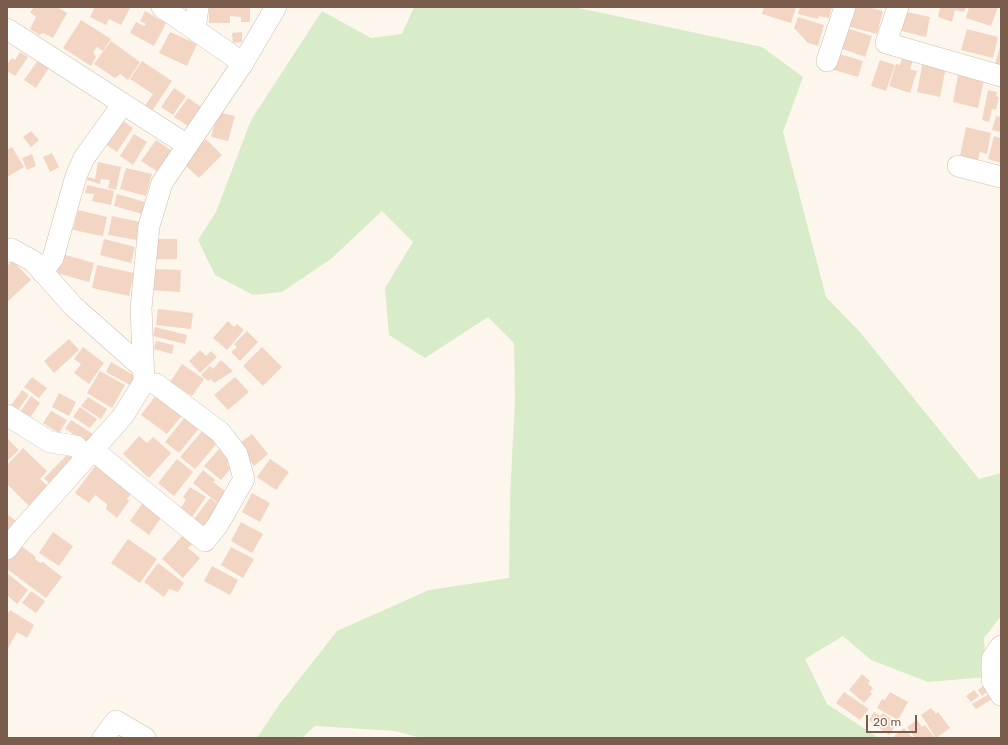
<!DOCTYPE html>
<html>
<head>
<meta charset="utf-8">
<style>
	body { margin:0 }
	#map { position:relative; width:1008px; height:745px; overflow:hidden; background:#fdf6ec; font-family:Rubik,sans-serif }
	canvas { display:block }
	.frame { position:absolute; inset:0; border:8px solid #7a5c4d; pointer-events:none }
	.scale { position:absolute; left:866px; top:715px; width:51px; height:18px; box-sizing:border-box; border:2px solid #7a5c4d; border-top:0; padding-left:5px; font-size:12px; line-height:14px; white-space:nowrap; color:#7a5c4d; -webkit-text-stroke:3px #fffaf3; paint-order:stroke }
</style>
</head>
<body>
<div id="map">
<canvas width="1008" height="745"></canvas>
<div class="frame"></div>
<div class="scale">20 m</div>
</div>
<script>
const context = document.querySelector('canvas').getContext('2d');
context.lineJoin = 'round';
function fill(path, color) { context.fillStyle = color; context.fill(path, 'evenodd'); }
function stroke(path, color, width, dash) { context.strokeStyle = color; context.lineWidth = width; context.lineCap = dash ? 'butt' : 'round'; context.setLineDash(dash || []); context.stroke(path); }
const green = new Path2D(`
	M414 7H574L762 47 803 77 783 132 826 297 860 332 979 479 1001 473V616L984 638 986 677 928 682 871 660 843 636 805 659 827 704 879 738H421L395 731 315 726 302 738H257L279 705 337 631 429 590 509 578 510 497 515 400 514 343 488 317 425 358 389 335 385 288 413 242 382 211 331 259 282 292 253 295 215 275 198 240 216 212 251 120 322 11 371 38 402 34Z`);
const building = new Path2D(`
	M34 7H57L67 13 53 38 43 33 39 35 30 29 36 17 30 12Z
	M95 7H129L130 8 121 25 109 19 106 25 90 17Z
	M209 7H250V22H241V17L230 16V23H209Z
	M764 7H796L791 23 762 14Z
	M800 7H832L829 18 819 16 818 19 798 14Z
	M855 7H868L883 11 877 34 847 26 852 12Z
	M937 7H966L964 12 955 10 952 22 938 17 940 8Z
	M969 7H998L991 26 966 18Z
	M145 11 166 23 154 46 130 33 136 22 144 26 146 24 140 21Z
	M902 11 930 17 926 37 898 30Z
	M798 17 824 25 818 46 808 43 794 28Z
	M81 20 111 39 103 51 97 47 93 52 96 57 91 66 63 48Z
	M846 28 872 36 865 57 840 48Z
	M967 29 998 37 993 58 961 50Z
	M170 32 197 44 187 66 159 53Z
	M242 32V42L233 43 232 33Z
	M111 41 140 62 128 80 120 74 115 78 94 64Z
	M1001 44V66L995 64Z
	M20 52 28 57 15 76 7 71V64L12 58 15 60Z
	M836 53 863 61 858 77 831 69Z
	M902 58 913 61 910 69 917 71 910 93 889 86 896 64 900 65Z
	M40 59 50 66 36 88 24 80 36 63Z
	M880 60 895 65 886 91 871 86Z
	M142 61 172 81 152 111 145 106 153 94 130 79Z
	M923 62 946 67 940 97 917 92Z
	M958 75 984 80 978 108 953 102Z
	M174 88 186 96 173 115 161 107Z
	M988 90 997 92 996 96 999 97 996 110 992 109 989 122 982 120Z
	M188 98 201 107 188 126 174 117Z
	M218 112 235 116 228 141 211 137Z
	M996 116 1001 117V132L992 130Z
	M122 120 133 128 117 152 105 144Z
	M966 127 991 133 987 154 980 152 978 160 960 156Z
	M31 131 39 140 31 147 23 137Z
	M134 134 147 142 133 165 120 156Z
	M994 136 1001 138V163L988 159Z
	M206 139 222 155 199 178 183 163Z
	M156 140 172 151 158 172 141 161Z
	M12 147 24 167 7 177V150Z
	M52 153 59 167 50 172 43 157Z
	M32 154 36 166 27 170 22 158Z
	M98 162 121 167 116 190 108 188 110 180 101 179 100 184 87 180 88 177 95 179Z
	M126 168 152 174 146 196 120 189Z
	M87 185 114 191 111 205 92 201 94 194 85 193Z
	M117 194 145 202 142 214 114 206Z
	M78 210 107 217 103 236 73 230Z
	M112 216 140 222 137 240 108 235Z
	M104 239 135 247 131 263 100 255Z
	M153 239H177V259H153Z
	M62 254 94 263 89 282 57 273Z
	M13 261 31 280 7 302V266Z
	M97 265 134 273 129 296 92 288Z
	M153 269 181 270 180 292 151 290Z
	M158 309 193 313 191 329 156 325Z
	M228 321 234 327 237 324 244 330 227 350 213 338Z
	M155 327 187 335 185 344 153 336Z
	M247 331 258 342 240 361 231 352 237 347 234 344Z
	M69 339 79 350 54 373 44 361Z
	M156 341 174 345 172 354 154 349Z
	M83 347 104 363 89 384 74 373 81 364 74 359Z
	M262 347 282 367 263 386 243 366Z
	M200 350 206 356 211 351 217 357 200 373 189 361Z
	M221 360 233 371 214 383 211 379 208 381 201 375 210 366 213 369Z
	M111 362 135 376 130 385 106 372Z
	M182 364 204 379 192 396 170 382Z
	M100 371 125 385 112 408 87 393Z
	M32 377 47 388 39 398 24 387Z
	M235 377 249 392 228 410 214 395Z
	M22 390 29 395 16 413 9 408Z
	M59 393 76 402 69 416 52 407Z
	M156 395 182 415 167 434 141 415Z
	M31 396 40 403 29 419 20 412Z
	M88 397 107 409 101 419 81 406Z
	M80 407 97 419 90 428 73 417Z
	M51 411 67 420 59 433 43 423Z
	M186 416 200 427 179 453 165 442Z
	M71 420 93 434 88 443 65 429Z
	M203 430 218 442 195 469 180 457Z
	M252 434 268 454 254 466 243 452 240 443Z
	M139 436 147 443 153 437 171 453 149 478 123 454Z
	M7 438 19 450 7 461Z
	M23 448 47 471 40 479 51 489 32 509 7 484V465Z
	M219 449 231 459 227 465 231 468 221 480 204 466Z
	M72 450 80 459 53 487 44 478Z
	M177 459 193 472 174 496 158 483Z
	M270 459 289 472 276 490 257 477Z
	M96 465 132 492 127 499 129 501 117 518 106 509 107 504 95 495 89 503 75 493Z
	M203 470 215 480 213 482 229 494 220 505 193 483Z
	M190 487 206 497 192 517 180 509 186 500 183 497Z
	M252 493 270 503 260 522 242 512Z
	M210 498 222 507 207 528 194 519Z
	M144 501 163 515 149 535 130 521Z
	M7 514 20 524 7 541Z
	M241 522 263 534 252 553 231 541Z
	M53 532 73 546 59 566 39 553Z
	M183 535 193 543 188 548 200 558 183 578 162 559Z
	M128 539 157 559 140 583 111 563Z
	M16 542 36 557 35 559 40 563 43 562 62 577 46 598 7 569V554Z
	M231 547 254 559 243 578 221 565Z
	M158 563 184 583 178 592 169 589 164 597 144 582Z
	M212 566 238 580 230 595 204 581Z
	M7 573 28 590 17 604 7 595Z
	M31 591 45 601 36 613 22 603Z
	M10 610 34 625 27 638 17 632 7 650V615Z
	M862 674 870 681 868 684 873 688 870 692 872 694 864 703 849 690Z
	M983 686 987 692 982 696 978 690Z
	M974 690 979 696 971 702 966 696Z
	M844 692 869 709 860 720 836 703Z
	M890 692 908 702 898 720 877 708 882 699 885 700Z
	M989 694 992 699 976 709 972 704Z
	M931 708 936 714 938 712 950 728 936 738 921 715Z
	M874 712 880 716 883 713 897 723 889 735 869 720Z
	M917 720 922 727 925 725 935 738H915L907 727Z
	M904 728 913 738H896L894 736Z`);
const minor = new Path2D(`
	M162 7 243 63
	M898 7 886 43 1001 76
	M7 29 187 145
	M195 30 198 7
	M827 61 845 7
	M958 166 1001 177
	M7 252 11 249 33 261 73 306 143 368
	M42 272 53 258 76 176 84 158 123 104
	M7 415 50 442 76 446 87 457
	M93 450 205 541 217 526 244 479 237 454 220 432 156 384
	M7 549 19 533 123 416 144 382 141 308 149 226 162 183 243 63 276 7
	M1001 646 992 659V680L1001 695
	M103 738 116 721 145 738`);
fill(green, '#d8ecc9');
fill(building, '#f3d5c3');
stroke(minor, '#d1beb0', 22);
stroke(minor, '#fff', 21);
</script>
</body>
</html>
